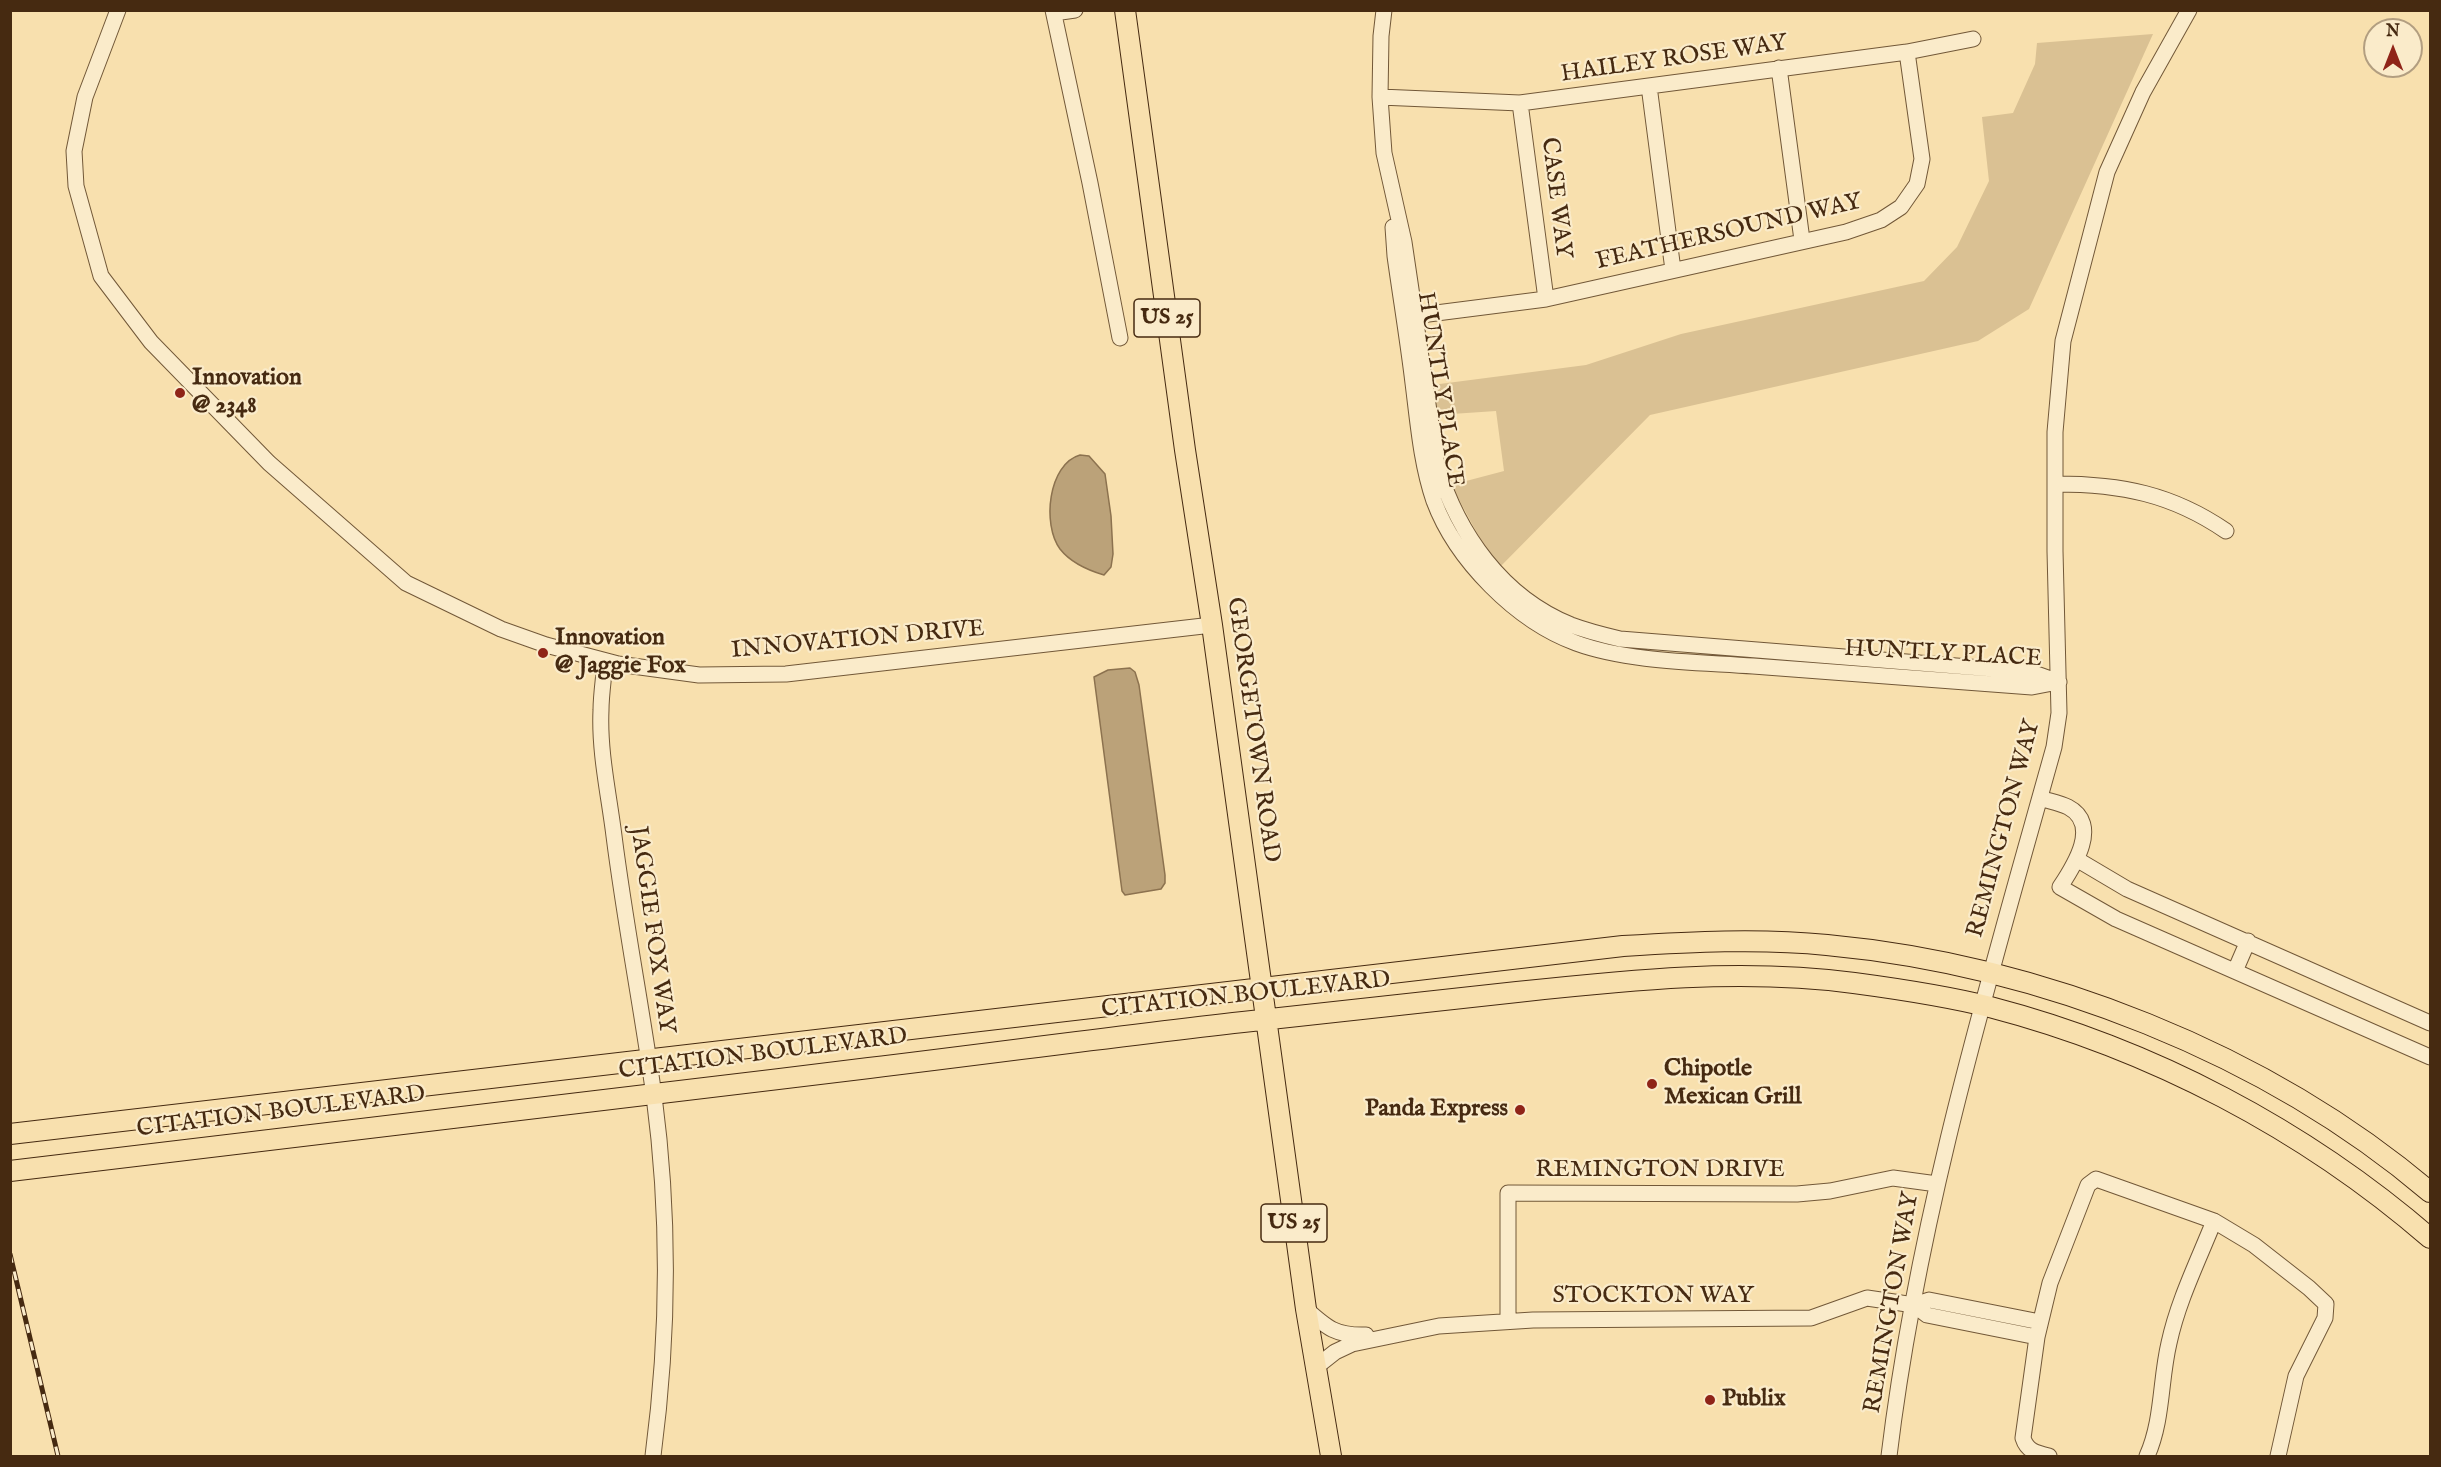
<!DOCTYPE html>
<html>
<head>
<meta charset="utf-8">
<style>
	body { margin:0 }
	#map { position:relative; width:2441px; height:1467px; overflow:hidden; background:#f8e0ae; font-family:"IM FELL English",serif }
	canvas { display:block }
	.frame { position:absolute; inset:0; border:12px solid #462a11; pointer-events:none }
	.north { position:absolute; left:2363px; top:18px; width:60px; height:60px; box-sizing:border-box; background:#faebca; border:2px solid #b29e80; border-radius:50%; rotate:0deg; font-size:16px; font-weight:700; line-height:24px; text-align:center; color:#462a11 }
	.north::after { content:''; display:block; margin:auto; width:21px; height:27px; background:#8f2418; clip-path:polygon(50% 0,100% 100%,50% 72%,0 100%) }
</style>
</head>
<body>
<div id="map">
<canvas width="2441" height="1467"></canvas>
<div class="frame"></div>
<div class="north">N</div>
</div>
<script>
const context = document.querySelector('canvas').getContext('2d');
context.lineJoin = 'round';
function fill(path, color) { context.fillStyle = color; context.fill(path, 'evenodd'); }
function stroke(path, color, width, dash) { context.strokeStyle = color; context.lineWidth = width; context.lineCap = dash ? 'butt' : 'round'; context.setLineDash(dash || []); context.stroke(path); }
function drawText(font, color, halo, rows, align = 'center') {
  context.font = font + ' "IM FELL English",serif'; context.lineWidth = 4.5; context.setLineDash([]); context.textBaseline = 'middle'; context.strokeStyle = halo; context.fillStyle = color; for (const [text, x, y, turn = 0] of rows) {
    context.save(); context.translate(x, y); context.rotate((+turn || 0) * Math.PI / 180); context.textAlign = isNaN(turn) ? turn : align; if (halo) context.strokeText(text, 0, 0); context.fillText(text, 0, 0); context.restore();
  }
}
const green = new Path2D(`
	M2153 34 2029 309 1978 341 1650 415 1497 570 1451 485 1504 471 1496 411 1437 415 1432 385 1586 365 1681 334 1924 281 1957 247 1989 181 1982 117 2013 113 2035 64 2037 43Z`);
const water = new Path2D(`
	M1080 455 1089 456 1105 474 1111 516 1113 554 1111 567 1104 575C1087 570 1071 563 1060 549 1042 525 1048 464 1080 455Z
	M1130 668 1135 672 1139 685 1165 875V883L1161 889 1125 895 1122 891 1094 677 1108 670Z`);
const minor = new Path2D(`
	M118 10 85 97 74 151 76 186 101 276 151 342 269 463 406 583 501 629 546 645 618 664 699 675 786 674 1212 625
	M1053 10 1090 183 1120 338
	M1384 10 1381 36 1380 97 1384 153 1404 242 1437 465C1458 534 1502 597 1571 625 1587 631 1603 635 1620 639L2031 672 2059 682
	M1054 13 1075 10
	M1779 68 1802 240
	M1649 86 1673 270
	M1380 97 1520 103 1907 52 1973 39
	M1520 103 1546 299
	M1393 227 1395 256C1401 299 1408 341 1413 383 1418 422 1421 463 1434 501 1456 560 1516 621 1576 643 1628 662 1698 662 1753 666 1846 673 1939 680 2032 687L2058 682
	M1405 317 1546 299 1846 232 1881 220 1901 207 1917 184 1922 159 1907 52
	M2056 484C2121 484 2172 494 2226 531
	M605 661C604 677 601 694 601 710 599 752 609 795 614 836 625 923 642 1009 654 1096 670 1217 669 1335 653 1456
	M2040 798C2049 801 2060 803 2068 807 2101 824 2074 866 2060 887L2116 919 2430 1057
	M2078 860 2127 889 2430 1023
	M2235 971 2248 941
	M1914 1305 1927 1315 2037 1337
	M1306 1309C1327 1328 1336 1336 1366 1335
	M1508 1321V1193L1797 1194 1830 1191 1893 1178 1937 1184
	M1316 1367 1335 1352 1352 1344 1439 1326 1533 1320 1811 1318 1867 1298 1914 1305 1929 1300 2040 1322
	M1889 1456C1918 1215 1989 980 2054 747L2059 713 2055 551V432L2063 341 2107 172 2143 92 2189 10
	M2049 1456C2036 1453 2027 1451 2023 1438L2037 1337 2050 1283 2088 1185 2096 1179 2214 1221 2254 1245 2309 1288 2326 1304 2325 1318 2296 1376 2278 1456
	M2147 1456C2163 1420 2160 1381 2169 1343 2178 1301 2198 1261 2214 1221`);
const major = new Path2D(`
	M1125 10 1185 450 1212 625 1306 1309 1331 1456
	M10 1134 1623 946C1690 942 1759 938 1827 945 2041 965 2266 1053 2430 1192
	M10 1171C297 1137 583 1103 869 1068 994 1053 1118 1036 1243 1022 1334 1012 1425 1002 1517 992 1629 980 1741 968 1854 983 1899 989 1946 996 1990 1007 2151 1049 2304 1129 2430 1238`);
const rail = new Path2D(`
	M10 1254 58 1456`);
const markers = [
	[180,393,6,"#8f2418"],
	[543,653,6,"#8f2418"],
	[1652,1084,6,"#8f2418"],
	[1520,1110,6,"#8f2418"],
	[1710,1400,6,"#8f2418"]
];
const shields = [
	[1167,318,66],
	[1294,1223,66]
];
const shieldNames = [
	["US 25",1167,318],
	["US 25",1294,1223]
];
const streetNames = [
	["HAILEY ROSE WAY",1674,60,-8],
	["CASE WAY",1555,198,83],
	["FEATHERSOUND WAY",1729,233,-13],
	["HUNTLY PLACE",1439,390,81],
	["INNOVATION DRIVE",858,641,-5],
	["HUNTLY PLACE",1943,655,3],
	["GEORGETOWN ROAD",1252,730,82],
	["REMINGTON WAY",2005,829,-75],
	["JAGGIE FOX WAY",651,930,82],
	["CITATION BOULEVARD",1246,996,-6],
	["CITATION BOULEVARD",763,1055,-7],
	["CITATION BOULEVARD",281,1113,-7],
	["REMINGTON DRIVE",1660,1171],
	["STOCKTON WAY",1653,1297],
	["REMINGTON WAY",1893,1303,-80]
];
const poiNames = [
	["Innovation",192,379],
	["@ 2348",192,407],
	["Innovation",555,639],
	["@ Jaggie Fox",555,667],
	["Chipotle",1664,1070],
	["Mexican Grill",1664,1098],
	["Panda Express",1508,1110,"right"],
	["Publix",1722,1400]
];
fill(green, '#dac193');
fill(water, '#bba279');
stroke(water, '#8c724f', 1.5);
stroke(minor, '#725838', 17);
stroke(major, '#462a11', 22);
stroke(minor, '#faebca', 15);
stroke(major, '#f8e0ae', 20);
stroke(rail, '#462a11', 5);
stroke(rail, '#faebca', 3, [9]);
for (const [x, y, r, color] of markers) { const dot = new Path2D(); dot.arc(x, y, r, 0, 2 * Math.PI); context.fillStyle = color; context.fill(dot); stroke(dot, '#faebca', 2); }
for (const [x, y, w] of shields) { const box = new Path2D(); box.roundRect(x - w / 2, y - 19, w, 38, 4.5); context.fillStyle = '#faebca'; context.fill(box); stroke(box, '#462a11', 1.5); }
drawText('bold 22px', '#462a11', null, shieldNames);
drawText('24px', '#462a11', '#faebca', streetNames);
drawText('bold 24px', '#462a11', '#faebca', poiNames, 'left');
</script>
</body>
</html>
